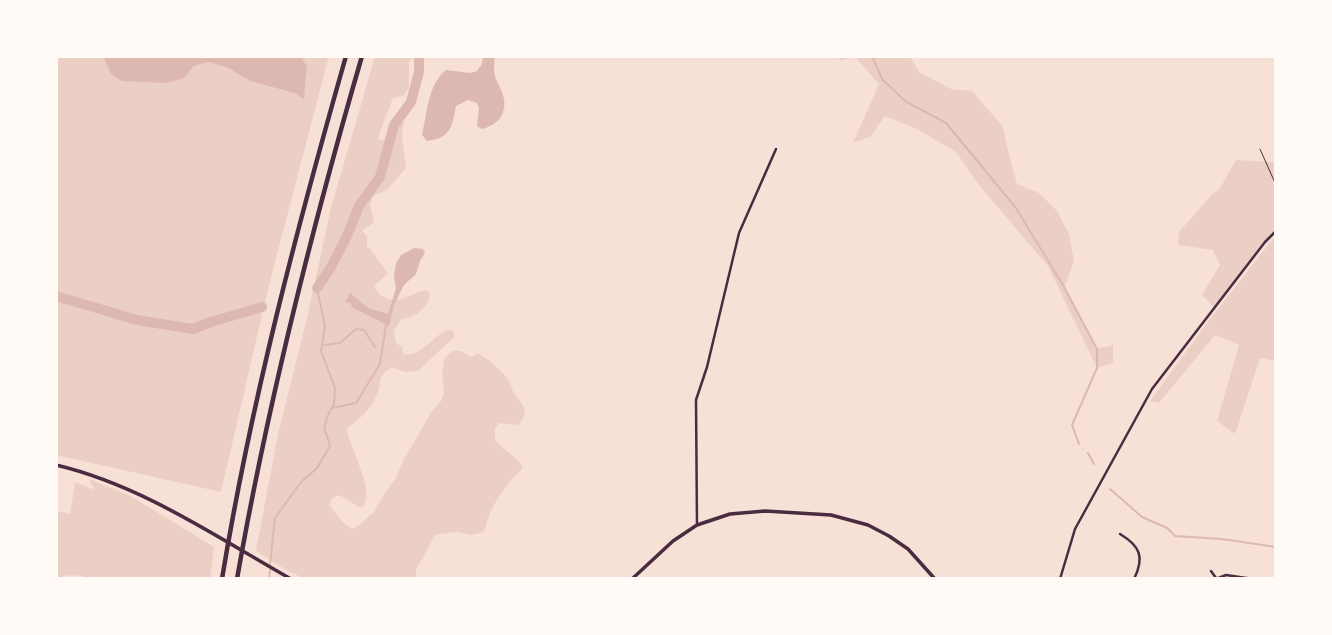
<!DOCTYPE html>
<html>
<head>
<meta charset="utf-8">
<style>
	body { margin:0 }
	#map { position:relative; width:1332px; height:635px; overflow:hidden; background:#f7e1d7; font-family:Overpass,sans-serif }
	canvas { display:block }
	.frame { position:absolute; inset:0; border:58px solid #fffaf5; pointer-events:none }
</style>
</head>
<body>
<div id="map">
<canvas width="1332" height="635"></canvas>
<div class="frame"></div>
</div>
<script>
const context = document.querySelector('canvas').getContext('2d');
context.lineJoin = 'round';
function fill(path, color) { context.fillStyle = color; context.fill(path, 'evenodd'); }
function stroke(path, color, width, dash) { context.strokeStyle = color; context.lineWidth = width; context.lineCap = dash ? 'butt' : 'round'; context.setLineDash(dash || []); context.stroke(path); }
const green = new Path2D(`
	M56 56H103L111 74 184 78 194 66 209 62 228 68 250 81 294 93 303 98C307 82 309 72 301 56H329L268 289 221 492 56 455Z
	M375 56H414L409 62V88L403 96 393 98 378 137 379 140 383 141 400 113 404 117 402 137 406 168 388 189 373 196 370 205 374 221C370 228 365 227 362 231L367 236V246C376 254 380 264 388 273L374 286C378 298 393 302 404 298 412 295 418 291 427 290L430 295C428 308 414 319 401 319L394 331 396 343 402 347 403 354C423 359 433 331 452 330L455 336 418 371 404 372 392 367C376 377 383 382 377 395 370 410 360 419 347 428 349 448 377 492 362 508 353 505 347 498 338 495L332 499 329 505 342 521 352 529 358 526 374 512 384 494 396 478 404 459 432 411 441 401 444 394 442 373 444 360 448 354 453 351H460L471 357 478 353C488 360 502 369 508 380 510 383 511 387 513 391 521 405 532 409 518 425L499 423 495 428V441L520 462 523 468C509 481 496 498 489 516 486 521 486 527 484 532L471 535 456 532 435 535 416 570V577L420 579H305L286 570 256 551 278 434 306 322 331 208Z
	M836 56H872L873 58 884 56H910L919 72 951 89 972 91 1003 127 1008 150 1017 184 1039 193 1057 211 1069 234 1074 261 1065 286 1096 349 1113 345V363L1097 368 1048 266 979 185 956 152 917 129 885 116 870 137 853 143 879 84 855 57 840 60Z
	M1236 160 1276 162V231L1265 241 1214 307 1202 295 1220 265 1213 250 1178 245 1179 232 1213 193 1219 190Z
	M1276 235V361L1260 358 1235 434 1217 421 1239 345 1215 335 1159 403 1150 401 1210 319Z
	M89 479 129 495 214 547 210 579H92C81 575 66 573 56 579V511L70 514 75 482 95 490Z`);
const water = new Path2D(`
	M103 56H301L307 67 304 99 294 93 250 81 228 68 209 62 194 66 184 78 167 83 122 81 111 74Z
	M483 56H495C494 64 493 72 496 79 498 84 501 89 503 95 508 112 499 125 482 129L477 126 479 109 477 103 468 100 456 106C452 127 451 138 427 141L422 135C427 114 428 84 446 70L470 73 477 71 482 64Z
	M414 248 423 249 425 253 420 261 416 274 404 285 394 305 389 326 353 308 350 303 345 302 350 293 368 308 388 314 396 288 394 277 396 263 401 255Z`);
const stream = new Path2D(`
	M872 56 882 79 905 101 946 123 1016 208 1064 287 1097 349V368L1072 425 1079 444
	M324 345 340 343 356 329 364 330 375 347
	M333 408 356 403 380 364 386 325
	M1088 453 1094 464
	M1110 489 1142 517 1167 528 1175 536 1222 539 1276 547
	M270 564 275 518 301 482 317 468 330 446 324 427 329 413 334 404 335 388 321 351 325 327 317 288
	M68 579 76 578 80 579
	M269 579 270 570`);
const river = new Path2D(`
	M317 288 330 269 347 236 359 206 380 177 394 125 411 102 419 72V56
	M56 296 137 320 193 329 211 322 262 307`);
const service = new Path2D(`
	M1260 149 1276 185`);
const minor = new Path2D(`
	M697 525 696 400 707 367 739 233 776 149
	M1120 534C1140 546 1145 557 1134 579
	M1211 571 1216 578
	M1216 579 1226 575 1253 579`);
const tertiary = new Path2D(`
	M1060 579 1075 529 1152 389 1265 242 1276 231`);
const primary = new Path2D(`
	M56 465C141 485 215 536 291 579
	M632 579 673 541 697 525 730 514 765 511 831 515 868 525 889 536 908 549 935 579`);
const motorway = new Path2D(`
	M222 579C251 402 297 228 346 56
	M237 579C268 402 312 228 362 56`);
fill(green, '#ebcfc5');
fill(water, '#dcb8b0');
stroke(stream, '#dcb8b0', 2);
stroke(river, '#dcb8b0', 10);
stroke(service, '#4a2c40', 1);
stroke(minor, '#4a2c40', 2.5);
stroke(tertiary, '#4a2c40', 2.5);
stroke(primary, '#4a2c40', 3.5);
stroke(motorway, '#4a2c40', 4.5);
</script>
</body>
</html>
